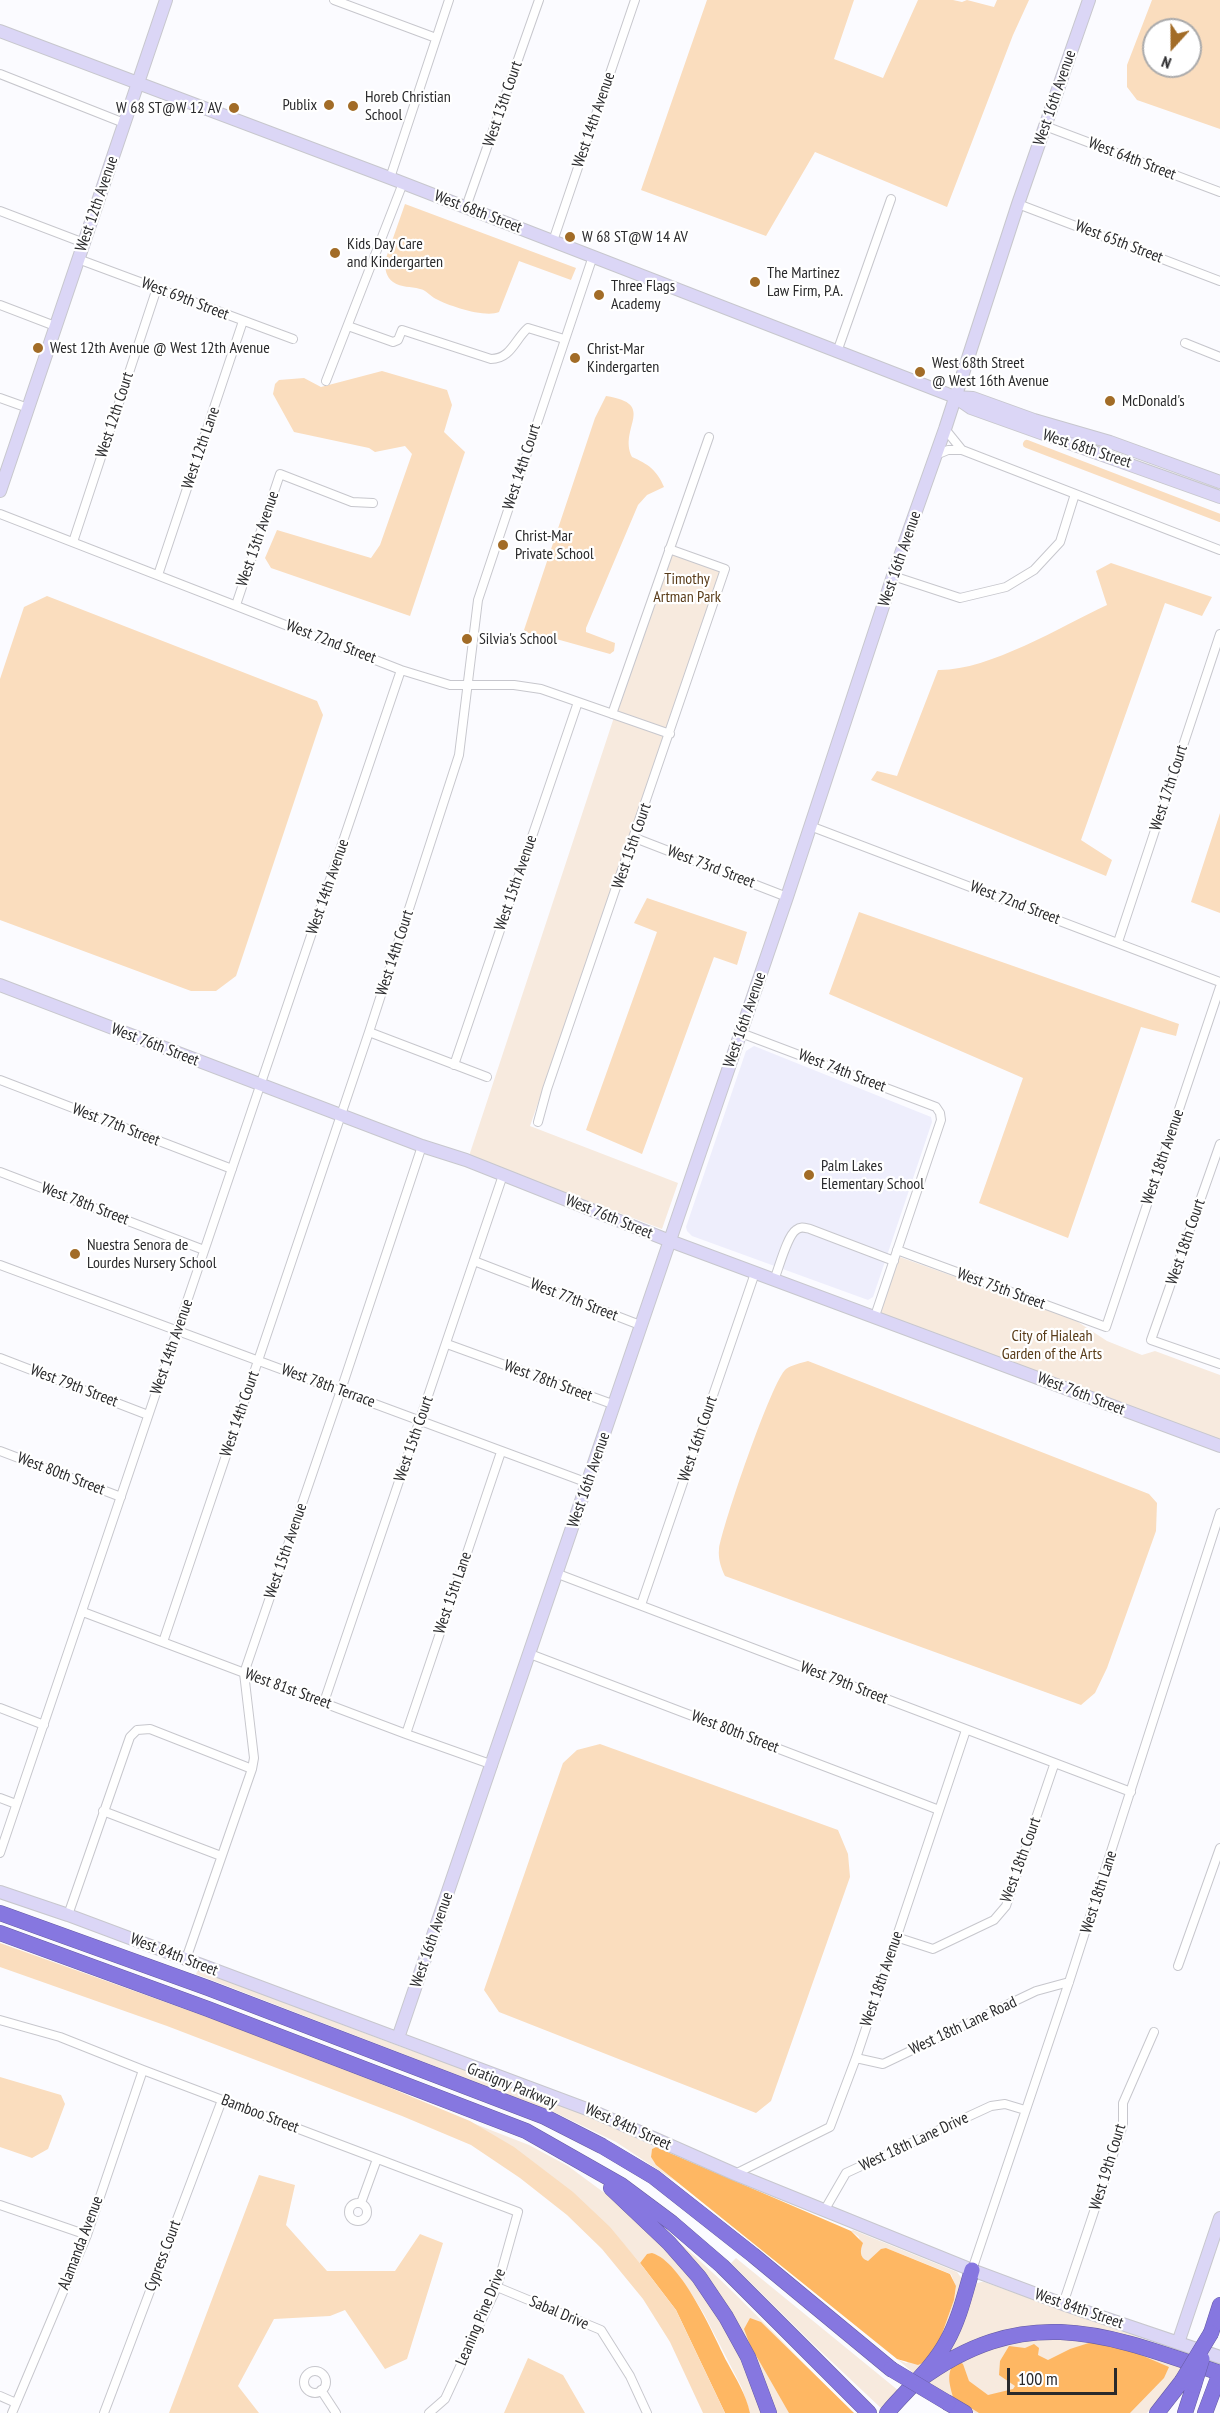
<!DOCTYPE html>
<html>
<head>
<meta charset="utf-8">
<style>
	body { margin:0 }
	#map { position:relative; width:1220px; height:2413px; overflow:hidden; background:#fbfbff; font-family:"PT Sans Narrow",sans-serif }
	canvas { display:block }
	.north { position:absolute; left:1142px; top:18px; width:60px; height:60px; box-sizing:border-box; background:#fff; border:2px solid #aaaaab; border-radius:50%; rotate:201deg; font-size:16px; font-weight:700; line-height:24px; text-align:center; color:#2a2a2c }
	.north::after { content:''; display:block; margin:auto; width:21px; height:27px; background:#a26c27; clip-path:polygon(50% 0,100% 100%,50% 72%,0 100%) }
	.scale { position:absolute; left:1007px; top:2368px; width:110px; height:27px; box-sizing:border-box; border:3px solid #2a2a2c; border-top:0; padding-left:8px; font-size:18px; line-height:21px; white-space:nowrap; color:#2a2a2c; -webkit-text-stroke:4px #fff; paint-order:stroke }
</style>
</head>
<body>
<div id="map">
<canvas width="1220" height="2413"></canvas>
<div class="north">N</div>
<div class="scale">100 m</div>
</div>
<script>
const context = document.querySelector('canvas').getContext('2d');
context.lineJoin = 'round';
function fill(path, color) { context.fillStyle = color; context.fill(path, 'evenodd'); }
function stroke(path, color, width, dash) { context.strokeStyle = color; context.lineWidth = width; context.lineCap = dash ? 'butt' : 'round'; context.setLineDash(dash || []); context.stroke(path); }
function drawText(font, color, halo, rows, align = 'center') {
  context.font = font + ' "PT Sans Narrow",sans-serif'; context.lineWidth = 4.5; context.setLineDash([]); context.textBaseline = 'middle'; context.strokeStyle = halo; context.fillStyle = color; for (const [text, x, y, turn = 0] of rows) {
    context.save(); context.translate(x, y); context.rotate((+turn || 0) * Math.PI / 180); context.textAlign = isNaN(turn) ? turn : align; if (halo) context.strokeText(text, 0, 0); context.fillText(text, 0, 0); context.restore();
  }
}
const built = new Path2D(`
	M754 1046 931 1117 932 1122 873 1297 868 1300 692 1236 687 1231 686 1227 746 1051Z`);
const green = new Path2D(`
	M669 551 725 569 530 1126 678 1183 662 1229 469 1156Z
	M897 1256 1075 1320 1107 1341 1142 1355 1155 1351 1220 1375V1443L876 1314Z
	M198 1970 404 2048 550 2099 656 2147 652 2149 651 2157 656 2165 678 2183 616 2142 556 2113 196 1974Z
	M470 2122 529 2145 568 2166 610 2197 646 2228 692 2276 743 2358 764 2413H750L742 2388 704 2314 691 2293 674 2271 647 2254 640 2263C589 2203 538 2161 470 2122Z
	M659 2225C729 2283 789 2350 854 2413H772L760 2380Z
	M853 2230 957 2272 963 2280 942 2344 917 2376 897 2359 906 2363 937 2348 954 2300 956 2287 951 2274 886 2248 868 2262C858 2257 861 2246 859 2237L851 2231Z
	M736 2258 899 2391 883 2410 814 2345 731 2263Z
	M981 2282H984L1188 2355 1097 2329 944 2354 975 2284Z
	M1078 2336 1183 2365 1176 2379 1147 2413H975L925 2382 997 2344Z`);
const forest = new Path2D(`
	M656 2147 851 2231 863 2243C860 2250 859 2258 868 2261L881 2249 886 2248 950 2274 956 2286 954 2300 937 2348 927 2361 918 2365 897 2359 656 2165 651 2157 652 2149Z
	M652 2253C682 2262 713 2334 727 2362 736 2379 746 2394 750 2413H725L676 2310 640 2263 647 2254Z
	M750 2318 761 2322 854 2413H789L750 2345 744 2329Z
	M1095 2341 1113 2343 1169 2367 1164 2378 1130 2413H979L953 2397C949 2382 946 2373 956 2360L963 2364 969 2381 988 2395 1013 2389 1015 2386 999 2375 1000 2361 1009 2346 1025 2348 1034 2344 1039 2348 1038 2355 1048 2360 1070 2349Z`);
const water = new Path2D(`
	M707 0H854L834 59 883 78 918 0H953L962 2 967 0 994 7 997 0H1029L1013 35 947 207 815 152 766 236 641 190Z
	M1152 0H1220V129L1137 100 1127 87V65ZM1154 30H1190V66H1154Z
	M405 204 576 268 571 280 519 261 499 312C485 318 449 306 436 299 430 296 426 290 420 289 410 286 402 288 393 282 386 277 385 269 385 261Z
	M382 371 447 390 452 405 444 432 465 452 410 616 271 568 265 558 277 530 371 558 380 545 412 454 405 446 375 452 369 448 294 432 273 394 275 384 279 380 304 378 321 387Z
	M606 396C658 404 618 428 632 457 648 464 657 470 664 487L647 495 638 505 586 628V632L615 643 614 651 610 654 542 635 528 633 524 630 595 418Z
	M1111 563 1212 597 1202 616 1165 603 1081 840 1112 860 1106 876 871 780 877 771 897 776 938 670C988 671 1060 627 1107 605L1096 571Z
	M47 596 317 701 323 715 236 976 216 991H191L0 920V679L24 607Z
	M1220 813V913L1191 902Z
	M647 898 747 932 737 965 714 957 642 1154 586 1130 657 932 634 923Z
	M859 912 1179 1024 1176 1036 1141 1027 1068 1238 979 1203 1023 1078 829 994Z
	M808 1361 1149 1494 1157 1503 1156 1531 1107 1668 1095 1693 1081 1705 725 1576C721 1568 718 1559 719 1549 722 1527 772 1380 786 1369 792 1365 801 1363 808 1361Z
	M600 1744 838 1830 848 1854 850 1877 771 2101 756 2113 499 2012 484 1990 563 1763 577 1750Z
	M0 1943 221 2022 376 2082 470 2121 514 2147 573 2192 610 2227 644 2268 676 2310 725 2413H703L670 2342 643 2299 602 2249 567 2215 520 2178 471 2145 402 2116 167 2026 0 1967Z
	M0 2077 61 2095 65 2104 48 2149 32 2158 0 2147Z
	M259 2175 295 2185 286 2225 327 2271H395L420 2234 443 2243 407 2359 385 2369 345 2310 330 2316 274 2319 238 2386 259 2413H169Z
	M528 2358 563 2375 585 2413H504Z`);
const canal = new Path2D(`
	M1027 444 1220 518`);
const street = new Path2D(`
	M334 0 436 38
	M0 74 124 123
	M1045 126 1220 192
	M390 178 449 0
	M1018 204 1220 281
	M466 207 539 0
	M0 211 84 243
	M553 241 635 0
	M78 259 293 339
	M0 305 55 326
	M348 326 393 342 398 340 402 330 491 359C511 359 515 339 528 328L564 339
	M1185 343 1220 357
	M837 352 891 199
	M326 381 403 183
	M0 398 28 408
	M945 429 962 450
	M936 455 948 450H962L1220 550
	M0 514 401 670 450 685H514L541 689 670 734
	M73 542 157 288
	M158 575 243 321
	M893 576 960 598 1006 587 1034 570 1060 542 1075 494
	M236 605 280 474 352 502 373 503
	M612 714 709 437
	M810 826 1220 982
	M635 838 787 897
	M1118 942 1220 634
	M369 1032 487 1077
	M741 1033 936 1107 940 1113 941 1120 875 1316
	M454 1065 578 702
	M0 1080 232 1169
	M538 1122 547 1089 725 569 669 549
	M1220 1144 1151 1340 1220 1364
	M0 1172 204 1250
	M897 1250 1106 1327 1220 987
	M474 1261 640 1325
	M0 1265 588 1483
	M774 1280C779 1268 787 1236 796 1230 801 1226 805 1228 810 1229L894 1261
	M447 1344 615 1405
	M0 1358 148 1415
	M0 1451 121 1497
	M558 1574 1131 1792
	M641 1605 755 1273
	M83 1612 406 1734 493 1765
	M163 1642 369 1032 459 755 478 600 593 256
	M530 1654 939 1810
	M324 1702 503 1175
	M0 1708 44 1725
	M406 1734 501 1452
	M0 1798 16 1804
	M103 1811 221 1856
	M0 1853 401 670
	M68 1915 130 1737 137 1730 150 1729 252 1769
	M896 1937 933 1949 994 1920 1006 1906 1054 1765
	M186 1959 252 1769 254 1758 244 1673 341 1390 422 1146
	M1178 1966 1220 1848
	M0 2020 60 2037 143 2070 518 2212 497 2287 445 2399 429 2413
	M856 2058 883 2064 1036 1991 1069 1982
	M735 2174 830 2127 856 2058 966 1730
	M349 2212a9 9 0 1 1 18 0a9 9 0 1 1-18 0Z
	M361 2203 377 2159
	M0 2205 87 2235
	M824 2211 846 2173 991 2106 1005 2104 1025 2110
	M972 2270 1069 1982 1220 1513
	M497 2287 601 2330 630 2376 647 2413
	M1063 2304 1123 2125V2103L1154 2032
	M304 2382a11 11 0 1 1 22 0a11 11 0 1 1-22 0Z
	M321 2390 336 2413
	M0 2396 16 2403
	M12 2413 87 2235 143 2070
	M104 2413 222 2100`);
const secondary = new Path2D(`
	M0 31 390 178 955 397 971 408 1220 497
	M956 397 973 398 1034 420 1110 442 1220 482
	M0 491 166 0
	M0 985 422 1146 466 1160 670 1241 1220 1446
	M0 1892 68 1915 592 2111 735 2174 972 2270 1063 2304 1220 2357
	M398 2038 787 897 893 576 945 429 1018 204 1089 0
	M1178 2343 1220 2218`);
const highway = new Path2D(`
	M0 1913 208 1988 545 2117 602 2146 654 2177 753 2255 891 2369
	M0 1933 208 2009 526 2131 621 2185 672 2223 722 2266 869 2413
	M611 2188 669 2243 699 2277 726 2317 748 2357 769 2413
	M1211 2333 1220 2305
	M918 2381C1026 2301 1106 2334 1220 2373L1205 2413
	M948 2403 965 2413
	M887 2413C907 2389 932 2369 947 2341 959 2320 965 2294 972 2270
	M1157 2413 1182 2381
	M1185 2413 1194 2385`);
const highwayBridge = new Path2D(`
	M891 2369 948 2403
	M1182 2381 1211 2333
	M1194 2385 1202 2359`);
const markers = [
	[329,105,6,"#a26c27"],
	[353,106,6,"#a26c27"],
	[234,108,6,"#a26c27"],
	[570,237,6,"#a26c27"],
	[335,253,6,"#a26c27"],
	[755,282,6,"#a26c27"],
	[599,295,6,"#a26c27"],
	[38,348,6,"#a26c27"],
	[575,358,6,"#a26c27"],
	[920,372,6,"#a26c27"],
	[1110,401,6,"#a26c27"],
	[503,545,6,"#a26c27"],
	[467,639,6,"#a26c27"],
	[809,1175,6,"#a26c27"],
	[75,1254,6,"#a26c27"]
];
const poiNames = [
	["Horeb Christian",365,97],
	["School",365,115],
	["Publix",317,105,"right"],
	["W 68 ST@W 12 AV",222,108,"right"],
	["W 68 ST@W 14 AV",582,237],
	["Kids Day Care",347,244],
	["and Kindergarten",347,262],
	["The Martinez",767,273],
	["Law Firm, P.A.",767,291],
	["Three Flags",611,286],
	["Academy",611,304],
	["West 12th Avenue @ West 12th Avenue",50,348],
	["Christ-Mar",587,349],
	["Kindergarten",587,367],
	["West 68th Street",932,363],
	["@ West 16th Avenue",932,381],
	["McDonald's",1122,401],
	["Christ-Mar",515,536],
	["Private School",515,554],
	["Silvia's School",479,639],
	["Palm Lakes",821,1166],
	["Elementary School",821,1184],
	["Nuestra Senora de",87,1245],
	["Lourdes Nursery School",87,1263]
];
const streetNames = [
	["West 16th Avenue",1055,98,-71],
	["West 13th Court",503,104,-71],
	["West 14th Avenue",594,120,-71],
	["West 64th Street",1132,159,21],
	["West 12th Avenue",97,204,-71],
	["West 68th Street",478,212,21],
	["West 65th Street",1119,242,21],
	["West 69th Street",185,299,21],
	["West 12th Court",115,415,-72],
	["West 12th Lane",201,448,-71],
	["West 68th Street",1087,449,18],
	["West 14th Court",522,467,-72],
	["West 13th Avenue",258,539,-71],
	["West 16th Avenue",900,559,-71],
	["West 72nd Street",331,642,21],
	["West 17th Court",1169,788,-72],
	["West 15th Court",632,846,-71],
	["West 73rd Street",711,867,21],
	["West 15th Avenue",516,883,-71],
	["West 14th Avenue",328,887,-71],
	["West 72nd Street",1015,903,21],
	["West 14th Court",395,953,-72],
	["West 16th Avenue",745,1020,-71],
	["West 76th Street",155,1045,21],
	["West 74th Street",842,1071,21],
	["West 77th Street",116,1125,21],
	["West 18th Avenue",1163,1157,-71],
	["West 78th Street",85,1204,21],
	["West 76th Street",609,1217,22],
	["West 18th Court",1186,1242,-71],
	["West 75th Street",1001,1289,20],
	["West 77th Street",574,1300,21],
	["West 14th Avenue",172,1347,-71],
	["West 78th Street",548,1381,20],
	["West 79th Street",74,1386,21],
	["West 78th Terrace",328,1386,20],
	["West 76th Street",1081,1394,21],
	["West 14th Court",240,1414,-71],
	["West 15th Court",414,1439,-71],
	["West 16th Court",698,1439,-71],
	["West 80th Street",61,1474,21],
	["West 16th Avenue",589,1480,-71],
	["West 15th Avenue",286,1551,-71],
	["West 15th Lane",453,1593,-71],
	["West 79th Street",844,1683,21],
	["West 81st Street",288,1689,20],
	["West 80th Street",735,1732,21],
	["West 18th Court",1021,1860,-70],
	["West 18th Lane",1099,1892,-72],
	["West 16th Avenue",432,1940,-71],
	["West 84th Street",174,1955,21],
	["West 18th Avenue",882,1979,-71],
	["West 18th Lane Road",963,2026,-25],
	["Gratigny Parkway",512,2086,22],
	["Bamboo Street",260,2114,21],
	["West 84th Street",628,2127,24],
	["West 18th Lane Drive",914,2142,-25],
	["West 19th Court",1108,2167,-73],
	["Alamanda Avenue",81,2243,-69],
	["Cypress Court",163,2256,-69],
	["West 84th Street",1079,2309,19],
	["Sabal Drive",559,2313,23],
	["Leaning Pine Drive",481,2317,-67]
];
const parkNames = [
	["Timothy",687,579],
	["Artman Park",687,597],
	["City of Hialeah",1052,1336],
	["Garden of the Arts",1052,1354]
];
fill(built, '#eeeefc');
fill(green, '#f7eade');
fill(forest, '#feb763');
fill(water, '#faddbe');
stroke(canal, '#faddbe', 8);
stroke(street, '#c7c7cd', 10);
stroke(secondary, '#c7c7cd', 14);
stroke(highway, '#665ca1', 16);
stroke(street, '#fff', 8);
stroke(secondary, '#dbd6f6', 12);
stroke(highway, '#8677e0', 15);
stroke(highwayBridge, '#665ca1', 16, []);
stroke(highwayBridge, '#8677e0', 15);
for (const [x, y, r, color] of markers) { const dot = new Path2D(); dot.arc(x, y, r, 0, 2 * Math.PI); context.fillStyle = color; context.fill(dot); stroke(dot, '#fff', 2); }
drawText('16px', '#2a2a2c', '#fff', poiNames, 'left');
drawText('16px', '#2a2a2c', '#fff', streetNames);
drawText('16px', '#593c19', '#fff', parkNames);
</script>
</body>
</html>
